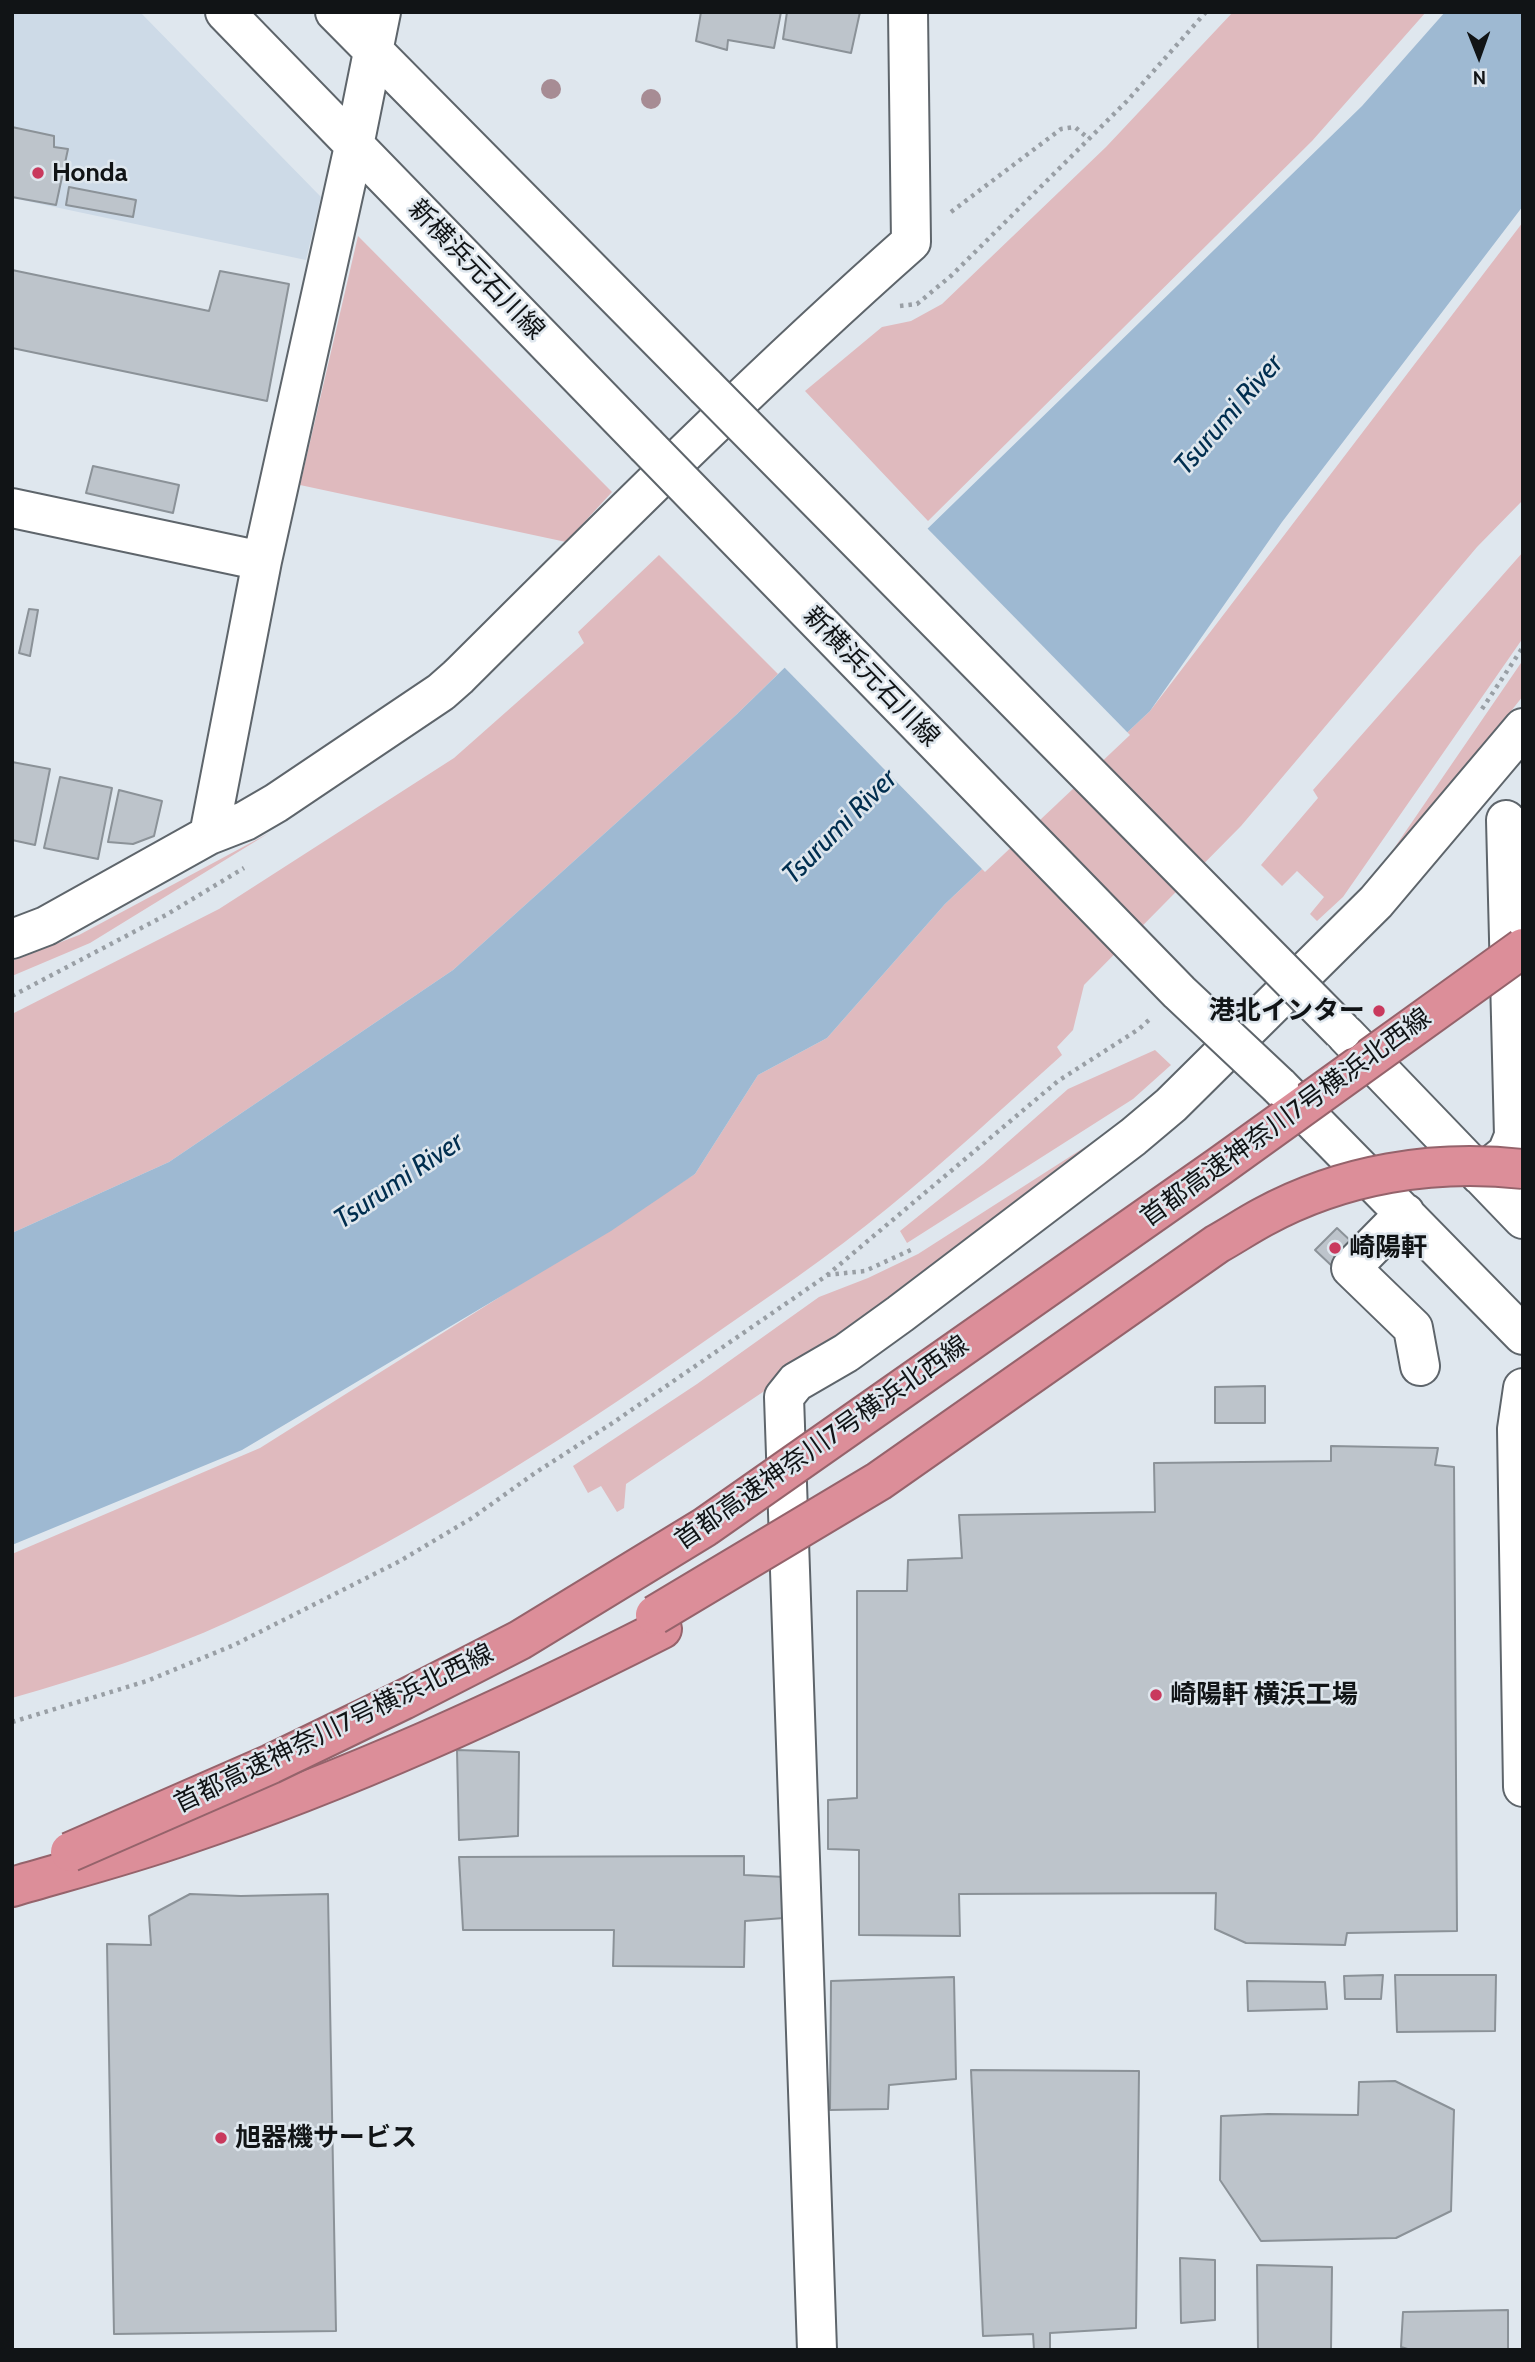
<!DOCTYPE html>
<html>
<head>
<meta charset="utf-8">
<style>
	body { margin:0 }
	#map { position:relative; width:1535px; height:2362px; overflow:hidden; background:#dfe7ee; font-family:Cabin,sans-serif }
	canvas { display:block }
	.frame { position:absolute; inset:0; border:14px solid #111416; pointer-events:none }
	.north { position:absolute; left:1444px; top:21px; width:70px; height:70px; -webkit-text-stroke:5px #dfe7ee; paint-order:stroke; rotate:179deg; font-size:19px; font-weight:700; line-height:28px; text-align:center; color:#111416 }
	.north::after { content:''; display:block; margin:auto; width:24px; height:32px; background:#111416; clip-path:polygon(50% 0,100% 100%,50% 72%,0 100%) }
</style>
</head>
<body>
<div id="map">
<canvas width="1535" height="2362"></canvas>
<div class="frame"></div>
<div class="north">N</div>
</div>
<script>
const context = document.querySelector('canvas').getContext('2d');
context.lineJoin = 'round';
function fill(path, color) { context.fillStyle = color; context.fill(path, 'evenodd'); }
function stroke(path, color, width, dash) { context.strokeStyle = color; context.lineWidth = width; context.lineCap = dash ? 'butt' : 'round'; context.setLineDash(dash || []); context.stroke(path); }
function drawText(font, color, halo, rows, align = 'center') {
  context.font = font + ' Cabin,"Noto Sans JP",sans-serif'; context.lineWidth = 5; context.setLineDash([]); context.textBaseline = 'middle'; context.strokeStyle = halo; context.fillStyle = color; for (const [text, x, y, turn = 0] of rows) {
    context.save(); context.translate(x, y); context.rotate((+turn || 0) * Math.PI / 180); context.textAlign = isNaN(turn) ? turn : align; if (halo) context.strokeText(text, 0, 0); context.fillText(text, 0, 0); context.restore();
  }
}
const built = new Path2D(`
	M12 12H140L321 197 306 260 12 198Z`);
const green = new Path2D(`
	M1233 12H1426L1312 141 928 521 805 391 882 327 911 321 942 304 1106 147Z
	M1523 222V500L1477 547 1241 826 1084 985 1073 1030 1057 1047 1062 1055C1005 1106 948 1159 889 1207 830 1256 765 1299 702 1343 553 1448 396 1546 230 1621 160 1653 86 1677 12 1698V1554L260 1448 695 1174 758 1075 827 1038 945 904 1150 711Z
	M358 236 612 492 566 542 300 485Z
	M1523 552V638L1343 897 1317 921 1310 914 1324 897 1297 871 1282 886 1261 865 1318 798 1313 790Z
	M659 555 778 674 736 715 453 970 169 1162 12 1233V1014L219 909 454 758 584 643 578 632Z
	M1523 660V696L1347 917Z
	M269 833 90 943 12 976V961L79 935Z
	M1155 1050 1171 1065 1133 1099 907 1243 900 1231 983 1164 1068 1089Z
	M1099 1138 1058 1174 818 1355 626 1484 624 1508 617 1512 601 1486 588 1493 573 1466 697 1384 819 1297 868 1278 918 1254Z`);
const water = new Path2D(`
	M1445 12H1523V206L1282 522 1150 711 945 904 827 1038 758 1075 695 1174 611 1231 242 1450 12 1545V1233L169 1162 453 970 736 715 1362 106Z`);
const pier = new Path2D(`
	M925 526 1130 735 985 872 782 665Z`);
const building = new Path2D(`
	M701 12H781L774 48 728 40 727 50 696 41Z
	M787 12H860L851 53 783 39Z
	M12 127 54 136V147L68 149 56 205 12 197Z
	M69 187 136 200 133 217 66 205Z
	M12 270 209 311 220 271 289 284 267 401 12 348Z
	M93 466 179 485 173 513 86 493Z
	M29 609 38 610 30 656 19 653Z
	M12 762 50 769 35 845 12 840Z
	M60 777 112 788 98 859 44 848Z
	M119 790 162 801 154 836 133 844 108 842Z
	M1337 1228 1355 1245 1333 1267 1315 1250Z
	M1265 1386V1423H1215V1387Z
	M1331 1446 1438 1448 1435 1465 1454 1467 1457 1931 1347 1933 1345 1945 1246 1943 1215 1929 1216 1893 959 1894 960 1936 859 1935V1850L828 1849V1800L857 1798V1591H907L908 1560 962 1558 959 1515 1155 1512 1154 1463 1331 1461Z
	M457 1750 519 1752 518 1836 459 1840Z
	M744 1856V1875L785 1877 784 1918 745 1921 744 1967 613 1966 614 1930H463L459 1857Z
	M190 1894 241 1896 328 1894 336 2331 114 2334 107 1944 151 1945 149 1916Z
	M1383 1975 1381 1999H1345L1344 1976Z
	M1395 1975H1496L1495 2031 1397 2032Z
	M954 1977 956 2079 889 2085 888 2109 830 2110 831 1981Z
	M1247 1981 1325 1982 1327 2009 1248 2011Z
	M971 2070 1139 2071 1136 2328 1050 2333V2350H1034L1033 2334 983 2336Z
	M1395 2081 1454 2110 1451 2211 1396 2238 1261 2241 1220 2180 1221 2116 1268 2114 1358 2115 1359 2082Z
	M1180 2258 1215 2260V2320L1181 2323Z
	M1257 2265 1332 2267 1331 2350H1258Z
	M1508 2310V2350H1411L1401 2347 1403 2312Z`);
const path = new Path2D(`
	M951 212 1061 129 1075 127 1089 139
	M900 306 917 304 952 275 1127 101 1206 12
	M1482 709 1523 647
	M12 996 166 915 244 868
	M827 1275 865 1271 915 1248
	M12 1722 147 1681 234 1645 400 1561 472 1518 535 1473 614 1422 826 1276 1058 1081 1139 1029 1149 1020`);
const minor = new Path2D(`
	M225 12 646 445
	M335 12 706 387
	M12 508 262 561
	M209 835 262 561 354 146 381 12
	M12 939 46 926 209 835 245 821 276 803 441 692 458 677C606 530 754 381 911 242L908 12
	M1346 1035 1523 1219
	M1279 1086 1523 1335
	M1480 1175 1507 1153 1514 1136 1506 820
	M1405 1213 1351 1268 1413 1328 1420 1366
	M1523 1388 1517 1429 1523 1787
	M817 2350 784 1397 796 1382 846 1353 900 1314 1133 1137 1171 1105 1376 902 1523 728`);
const highway = new Path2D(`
	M12 1887C70 1870 128 1855 185 1835 349 1780 508 1707 662 1629`);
const minorBridge = new Path2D(`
	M706 387 1342 1031
	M646 445 1179 992 1279 1086`);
const highwayBridge = new Path2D(`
	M655 1615 879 1481 1217 1244C1233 1235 1248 1225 1263 1217 1342 1174 1434 1159 1523 1169
	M70 1852 271 1764 403 1700 520 1640 705 1527 1220 1166 1523 948`);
const trees = [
	[551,89],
	[651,99]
];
const markers = [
	[38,173,7,"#c9395d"],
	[1379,1011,7,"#c9395d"],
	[1335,1248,7,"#c9395d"],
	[1156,1695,7,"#c9395d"],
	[221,2138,7,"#c9395d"]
];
const poiNames = [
	["Honda",52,173],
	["港北インター",1365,1011,"right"],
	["崎陽軒",1349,1248],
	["崎陽軒 横浜工場",1170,1695],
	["旭器機サービス",235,2138]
];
const streetNames = [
	["新横浜元石川線",476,270,46],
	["新横浜元石川線",871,677,46],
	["首都高速神奈川7号横浜北西線",1286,1118,-36],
	["首都高速神奈川7号横浜北西線",822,1443,-35],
	["首都高速神奈川7号横浜北西線",334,1729,-26]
];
const waterNames = [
	["Tsurumi River",1229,415,-49],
	["Tsurumi River",840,827,-45],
	["Tsurumi River",399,1181,-34]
];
fill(built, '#cddae7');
fill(green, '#dfbabe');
fill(water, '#9eb9d2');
fill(pier, '#dfe7ee');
fill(building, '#bdc4cb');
stroke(building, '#8b9298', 2);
stroke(minor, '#5e656b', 42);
stroke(highway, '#95636b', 42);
stroke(path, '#999fa5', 4.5, [3.5, 5]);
stroke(minor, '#fff', 38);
stroke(highway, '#dc8e99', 38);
stroke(minorBridge, '#5e656b', 42, []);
stroke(highwayBridge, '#95636b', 42, []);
stroke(minorBridge, '#fff', 38);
stroke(highwayBridge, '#dc8e99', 38);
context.fillStyle = '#a78c94';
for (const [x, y] of trees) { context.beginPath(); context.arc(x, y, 10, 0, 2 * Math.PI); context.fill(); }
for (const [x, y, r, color] of markers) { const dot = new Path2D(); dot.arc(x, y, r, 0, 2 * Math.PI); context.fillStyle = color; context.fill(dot); stroke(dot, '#dfe7ee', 2.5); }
drawText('bold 26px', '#111416', '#dfe7ee', poiNames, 'left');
drawText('26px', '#111416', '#dfe7ee', streetNames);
drawText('italic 28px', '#002e4f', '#dfe7ee', waterNames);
</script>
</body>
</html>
